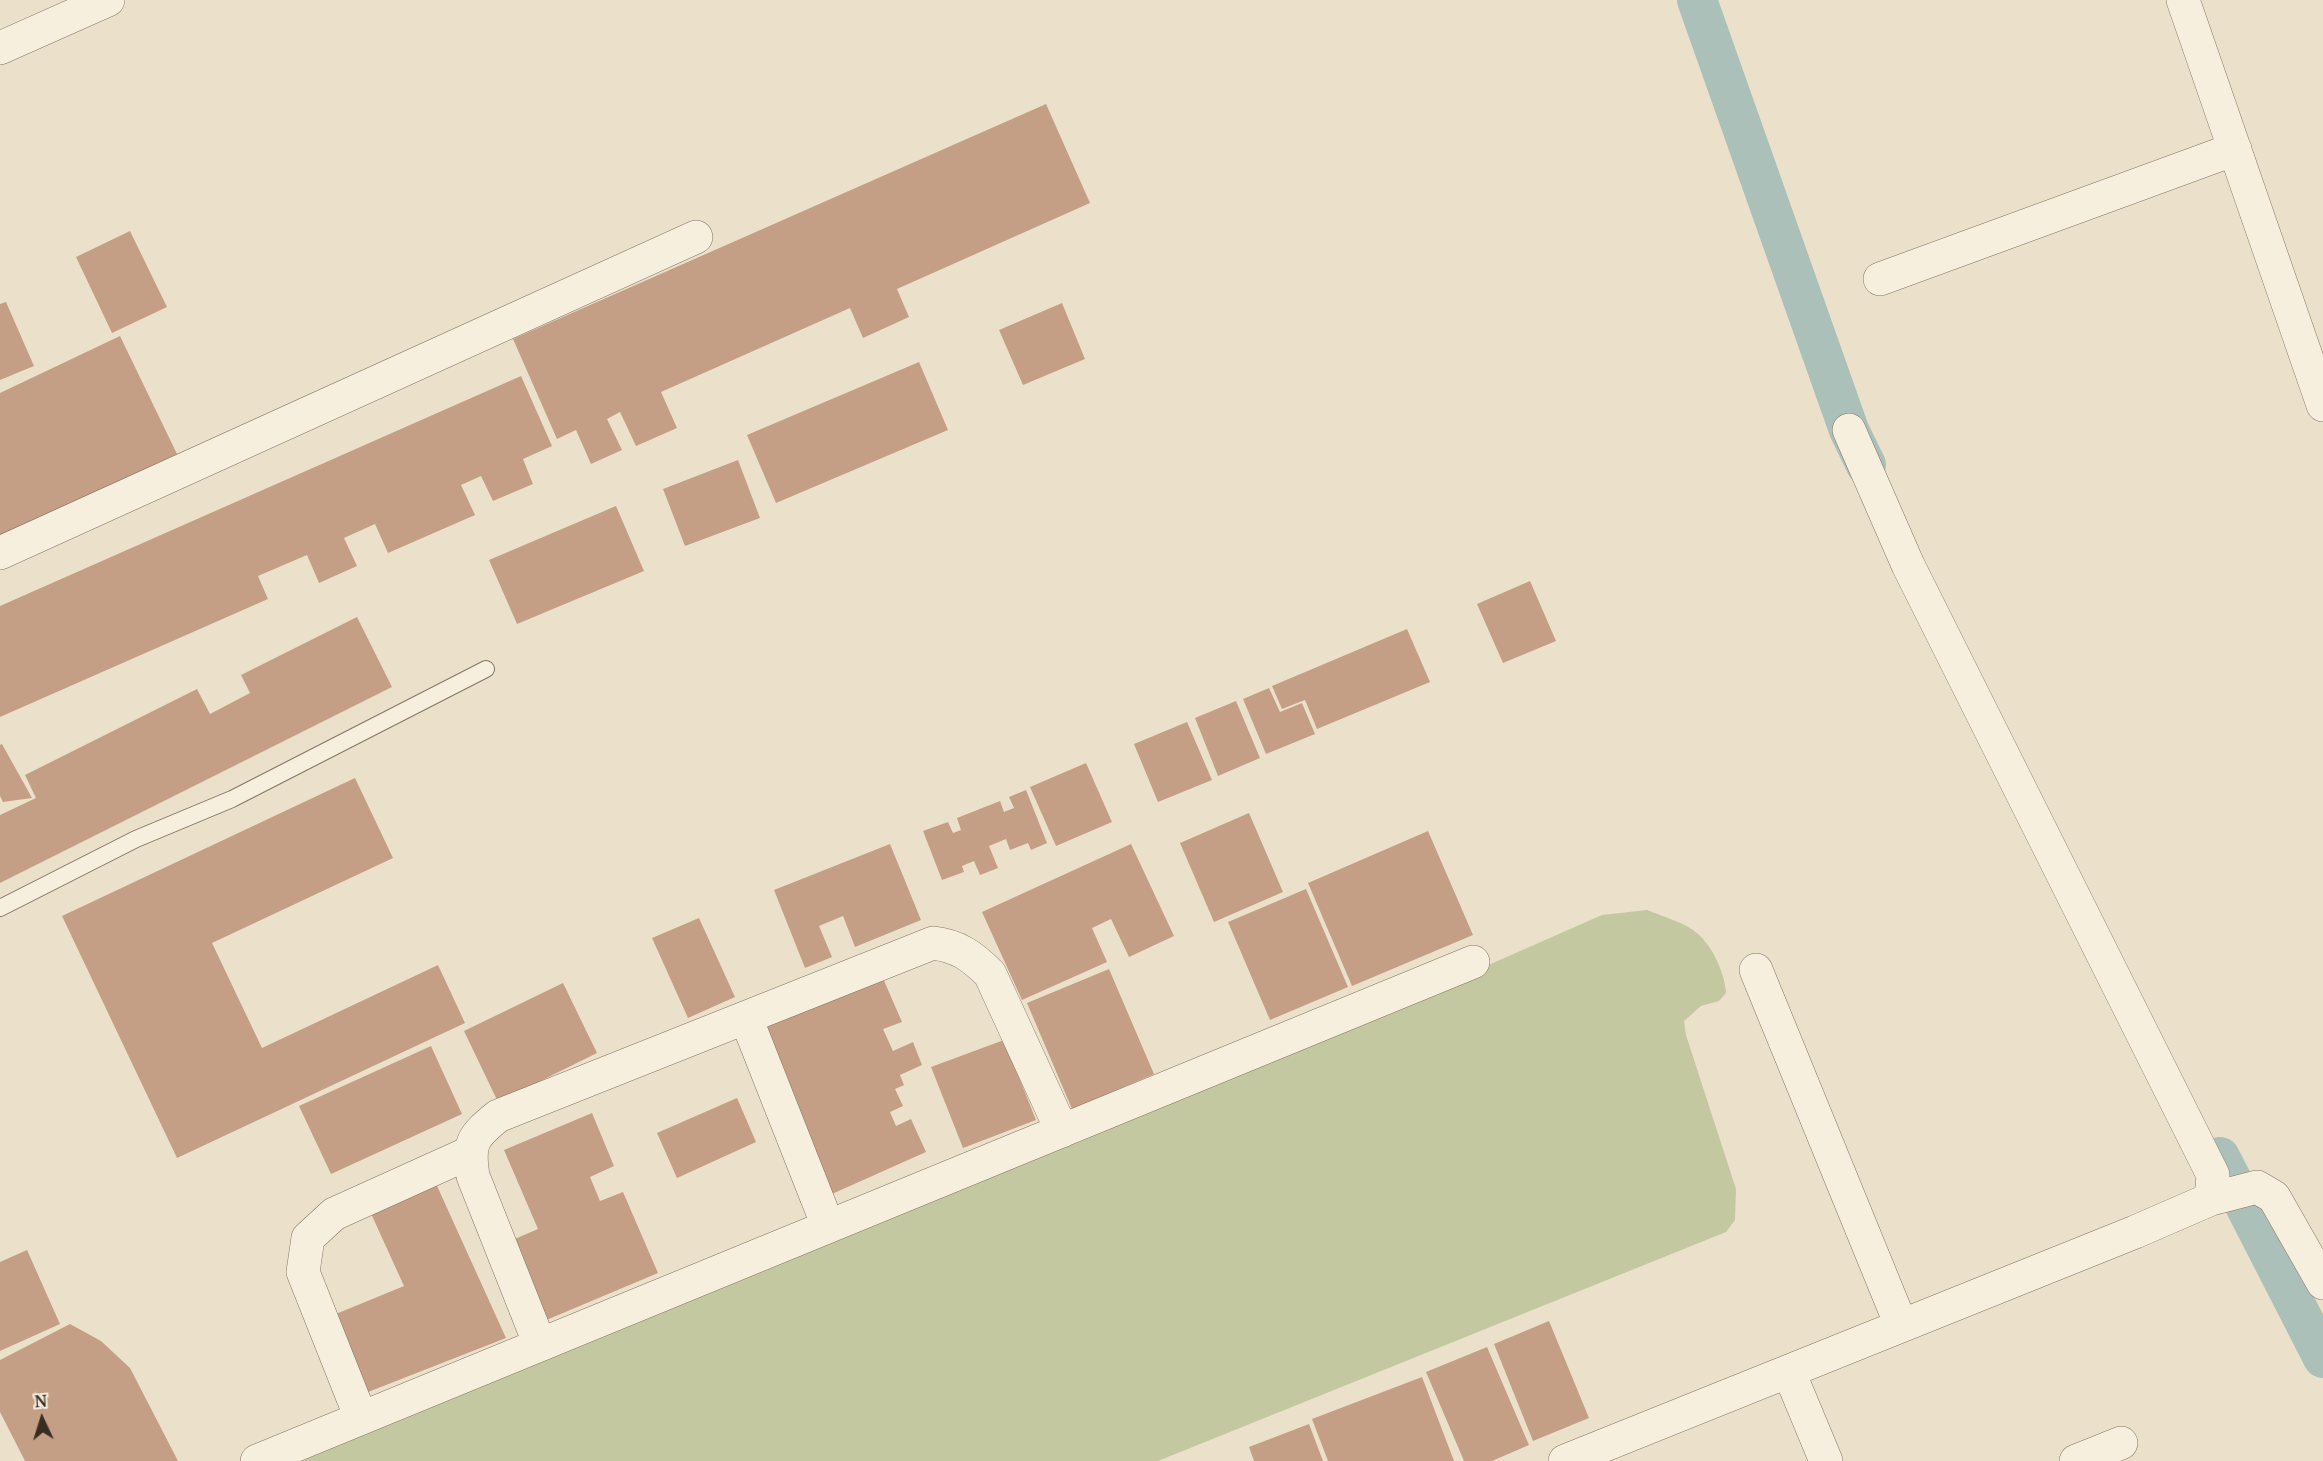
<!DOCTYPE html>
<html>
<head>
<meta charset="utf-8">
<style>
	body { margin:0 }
	#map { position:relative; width:2323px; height:1461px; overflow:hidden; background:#ebe1cb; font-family:"Noto Serif",serif }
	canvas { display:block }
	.north { position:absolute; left:12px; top:1389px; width:60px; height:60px; -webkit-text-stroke:4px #f3ebda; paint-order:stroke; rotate:356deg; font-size:16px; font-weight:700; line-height:24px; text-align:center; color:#382d23 }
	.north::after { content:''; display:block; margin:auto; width:21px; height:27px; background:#382d23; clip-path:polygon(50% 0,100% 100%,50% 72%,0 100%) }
</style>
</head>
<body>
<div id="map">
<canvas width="2323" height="1461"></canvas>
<div class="north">N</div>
</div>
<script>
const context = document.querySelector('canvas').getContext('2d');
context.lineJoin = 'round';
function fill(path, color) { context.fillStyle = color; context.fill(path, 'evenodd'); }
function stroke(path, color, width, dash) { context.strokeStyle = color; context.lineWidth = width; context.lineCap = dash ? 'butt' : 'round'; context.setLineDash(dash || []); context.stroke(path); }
const green = new Path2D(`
	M1647 910C1663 917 1685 922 1698 934 1713 947 1725 974 1726 993L1719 1001 1701 1006 1684 1021 1686 1035 1736 1189 1735 1220 1726 1232 1158 1461H299L1204 1090 1602 915Z`);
const canal = new Path2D(`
	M1697 0 1849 430 1866 465
	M2220 1157 2323 1358`);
const building = new Path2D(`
	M1046 104 1090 203 897 289 909 317 863 338 850 308 661 392 677 428 636 446 620 412 607 419 622 450 591 464 576 430 557 439 513 339Z
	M130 231 167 307 112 333 76 257Z
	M6 302 34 366 0 380V304Z
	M1062 303 1085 359 1023 385 999 330Z
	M120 336 177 454 0 539V393Z
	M919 362 948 430 776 503 747 435Z
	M521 376 552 446 523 459 533 484 493 501 481 476 461 485 475 515 388 553 375 524 344 538 357 566 319 583 307 555 258 576 268 599 0 717V606Z
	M738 460 760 518 685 546 663 489Z
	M616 506 644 571 517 624 489 560Z
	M1530 581 1556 641 1503 663 1477 604Z
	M357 617 392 687 0 883V815L36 798 25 775 197 689 210 714 250 693 241 675Z
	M1407 629 1430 682 1317 729 1305 700 1282 709 1272 686Z
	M1269 688 1280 712 1302 703 1315 734 1266 754 1243 699Z
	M1236 701 1260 758 1218 776 1195 718Z
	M1187 722 1212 780 1158 802 1134 744Z
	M2 744 32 798 3 802 0 796V745Z
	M1086 763 1112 822 1056 846 1030 787Z
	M355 778 393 858 212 943 262 1048 438 965 465 1023 177 1158 62 916Z
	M1026 790 1047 843 1031 850 1028 843 1010 850 1006 839 989 846 998 868 980 875 974 861 962 866 964 872 942 880 923 831 948 822 953 833 961 830 957 818 1000 801 1004 812 1014 808 1009 797Z
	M1249 813 1283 892 1214 922 1180 843Z
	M1428 831 1473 935 1352 986 1308 883Z
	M890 844 921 920 855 947 843 916 819 926 832 957 805 968 774 890Z
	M1131 844 1174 936 1129 957 1111 919 1092 928 1107 962 1022 1000 982 912Z
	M1306 889 1348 987 1270 1020 1228 922Z
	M699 918 735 997 688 1018 652 938Z
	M1109 969 1154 1074 1072 1109 1027 1003Z
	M882 976 902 1022 883 1029 893 1051 913 1042 922 1065 900 1075 904 1085 895 1089 903 1106 890 1112 896 1126 911 1119 926 1152 823 1198 752 1023Z
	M563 983 597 1053 498 1102 464 1031Z
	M1004 1040 1036 1120 963 1148 931 1067Z
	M431 1046 462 1114 331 1174 299 1106Z
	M737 1098 756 1142 677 1178 657 1133Z
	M592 1113 614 1166 590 1177 600 1201 623 1192 658 1273 544 1321 510 1241 538 1229 504 1150Z
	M433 1177 506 1338 363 1394 331 1316 404 1286 368 1207Z
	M27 1250 60 1324 0 1351V1262Z
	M1549 1321 1589 1418 1533 1441 1494 1344Z
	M70 1324 101 1341 130 1368 178 1461H25L0 1412V1360Z
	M1487 1347 1529 1445 1492 1461H1464L1426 1372Z
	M1422 1377 1454 1461H1328L1312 1419Z
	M1309 1424 1323 1461H1254L1249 1447Z`);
const service = new Path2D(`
	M0 908 136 839 232 799 486 669`);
const minor = new Path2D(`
	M2183 0 2323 405
	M0 48 108 0
	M1880 279 2235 149
	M0 553 696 237
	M1756 970 1901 1325
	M746 1018 828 1226
	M2211 1199 2257 1187 2274 1197 2323 1283
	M540 1345 473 1176C468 1143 472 1137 498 1116L933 943C958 946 972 956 990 974L1062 1131
	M1789 1372 1826 1461
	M361 1418 303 1272 308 1238 334 1214 469 1153
	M257 1461 1473 962
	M1565 1461 2135 1232 2211 1199 2213 1175 1908 565 1849 430
	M2076 1461 2121 1443`);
fill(green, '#c3c8a0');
stroke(canal, '#abc0b9', 40);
fill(building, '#c49f85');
stroke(service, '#867461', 18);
stroke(minor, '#867461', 34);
stroke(service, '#f6efde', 16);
stroke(minor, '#f6efde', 33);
</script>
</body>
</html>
